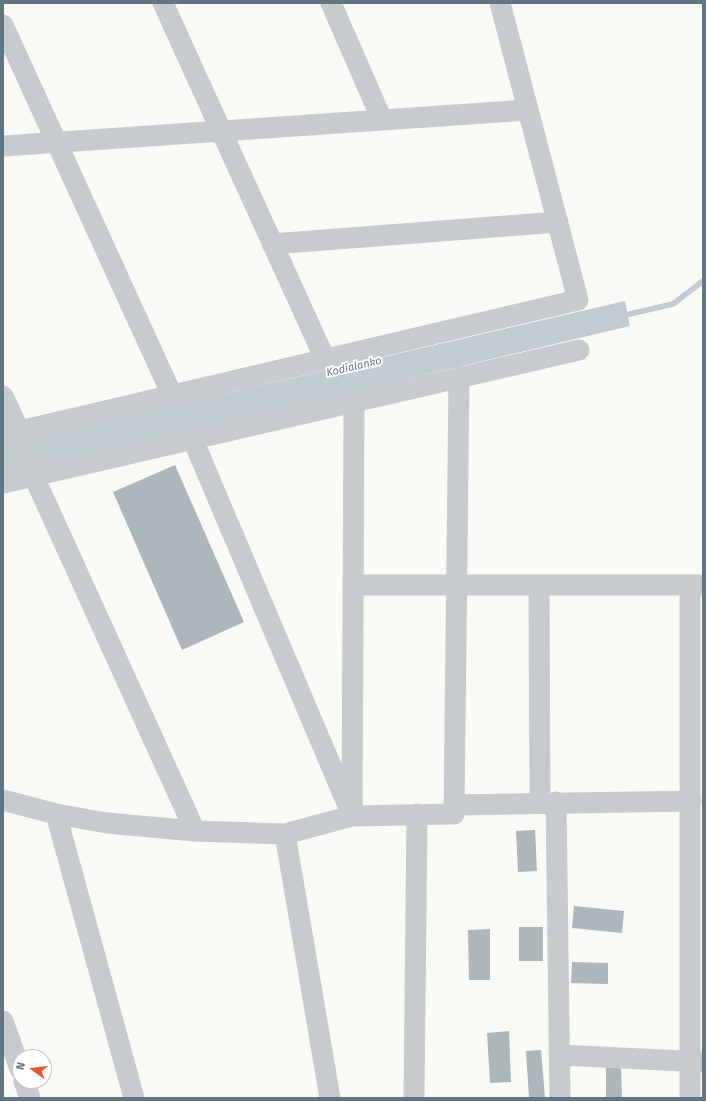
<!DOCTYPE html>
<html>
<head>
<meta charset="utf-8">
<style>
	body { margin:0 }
	#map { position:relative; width:706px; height:1101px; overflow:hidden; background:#f9f9f6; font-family:"Fira Sans",sans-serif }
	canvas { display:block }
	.frame { position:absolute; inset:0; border:4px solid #637482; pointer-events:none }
	.north { position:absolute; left:12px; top:1049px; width:40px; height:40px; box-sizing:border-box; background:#fff; border:1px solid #c1c7cd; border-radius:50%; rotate:284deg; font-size:11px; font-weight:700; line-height:16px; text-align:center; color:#637482 }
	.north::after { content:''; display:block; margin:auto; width:14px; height:18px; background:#e95826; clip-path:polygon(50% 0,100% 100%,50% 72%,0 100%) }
</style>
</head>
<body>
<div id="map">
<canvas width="706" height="1101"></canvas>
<div class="frame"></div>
<div class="north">N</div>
</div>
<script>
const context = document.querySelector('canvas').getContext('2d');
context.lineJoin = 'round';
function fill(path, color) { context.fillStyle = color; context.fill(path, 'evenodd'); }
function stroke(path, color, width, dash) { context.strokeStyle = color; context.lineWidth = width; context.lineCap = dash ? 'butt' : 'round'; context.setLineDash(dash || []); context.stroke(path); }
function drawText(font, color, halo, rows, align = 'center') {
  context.font = font + ' "Fira Sans",sans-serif'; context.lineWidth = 4; context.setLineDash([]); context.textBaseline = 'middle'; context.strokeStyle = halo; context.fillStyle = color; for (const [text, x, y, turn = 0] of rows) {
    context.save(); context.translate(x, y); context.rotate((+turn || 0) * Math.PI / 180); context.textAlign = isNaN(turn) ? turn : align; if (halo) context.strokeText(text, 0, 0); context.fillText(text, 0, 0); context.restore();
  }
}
const water = new Path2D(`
	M625 301 630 326 3 475V445Z`);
const stream = new Path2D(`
	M621 316 673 304 703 281`);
const building = new Path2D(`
	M175 465 244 622 182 650 113 492Z
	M535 830 537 871 518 872 516 831Z
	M574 906 624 911 622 933 572 928Z
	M519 927H543V961H519Z
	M490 929V980H469L468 930Z
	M572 962 608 963V984L571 983Z
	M509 1031 511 1082 490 1083 487 1033Z
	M541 1050 545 1098H529L526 1051Z
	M606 1067H621L622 1098H606Z`);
const minor = new Path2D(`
	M163 3 325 359
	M331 3 382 120
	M3 25 172 395
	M3 146 528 110
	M272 244 558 222
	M3 396 23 439 31 470 195 831
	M3 435 578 300 500 3
	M193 440 349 808
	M3 483 579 350
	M354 585H703
	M539 585 540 803
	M690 585V1098
	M3 800 56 814 107 823 195 831 285 834 352 816 454 814 459 377
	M556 802 560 1098
	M454 805 691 801
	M56 814 134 1098
	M352 816 354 402
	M285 834 330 1098
	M3 1021 20 1069
	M560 1055 703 1062
	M24 1081 30 1098
	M414 1098 417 814`);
const waterNames = [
	["Kodialanko",354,367,-13]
];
fill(water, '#c1cbd0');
stroke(stream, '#c1cbd0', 5.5);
fill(building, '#adb6bb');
stroke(minor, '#c7cbce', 21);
drawText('italic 11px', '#637a83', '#fff', waterNames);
</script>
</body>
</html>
